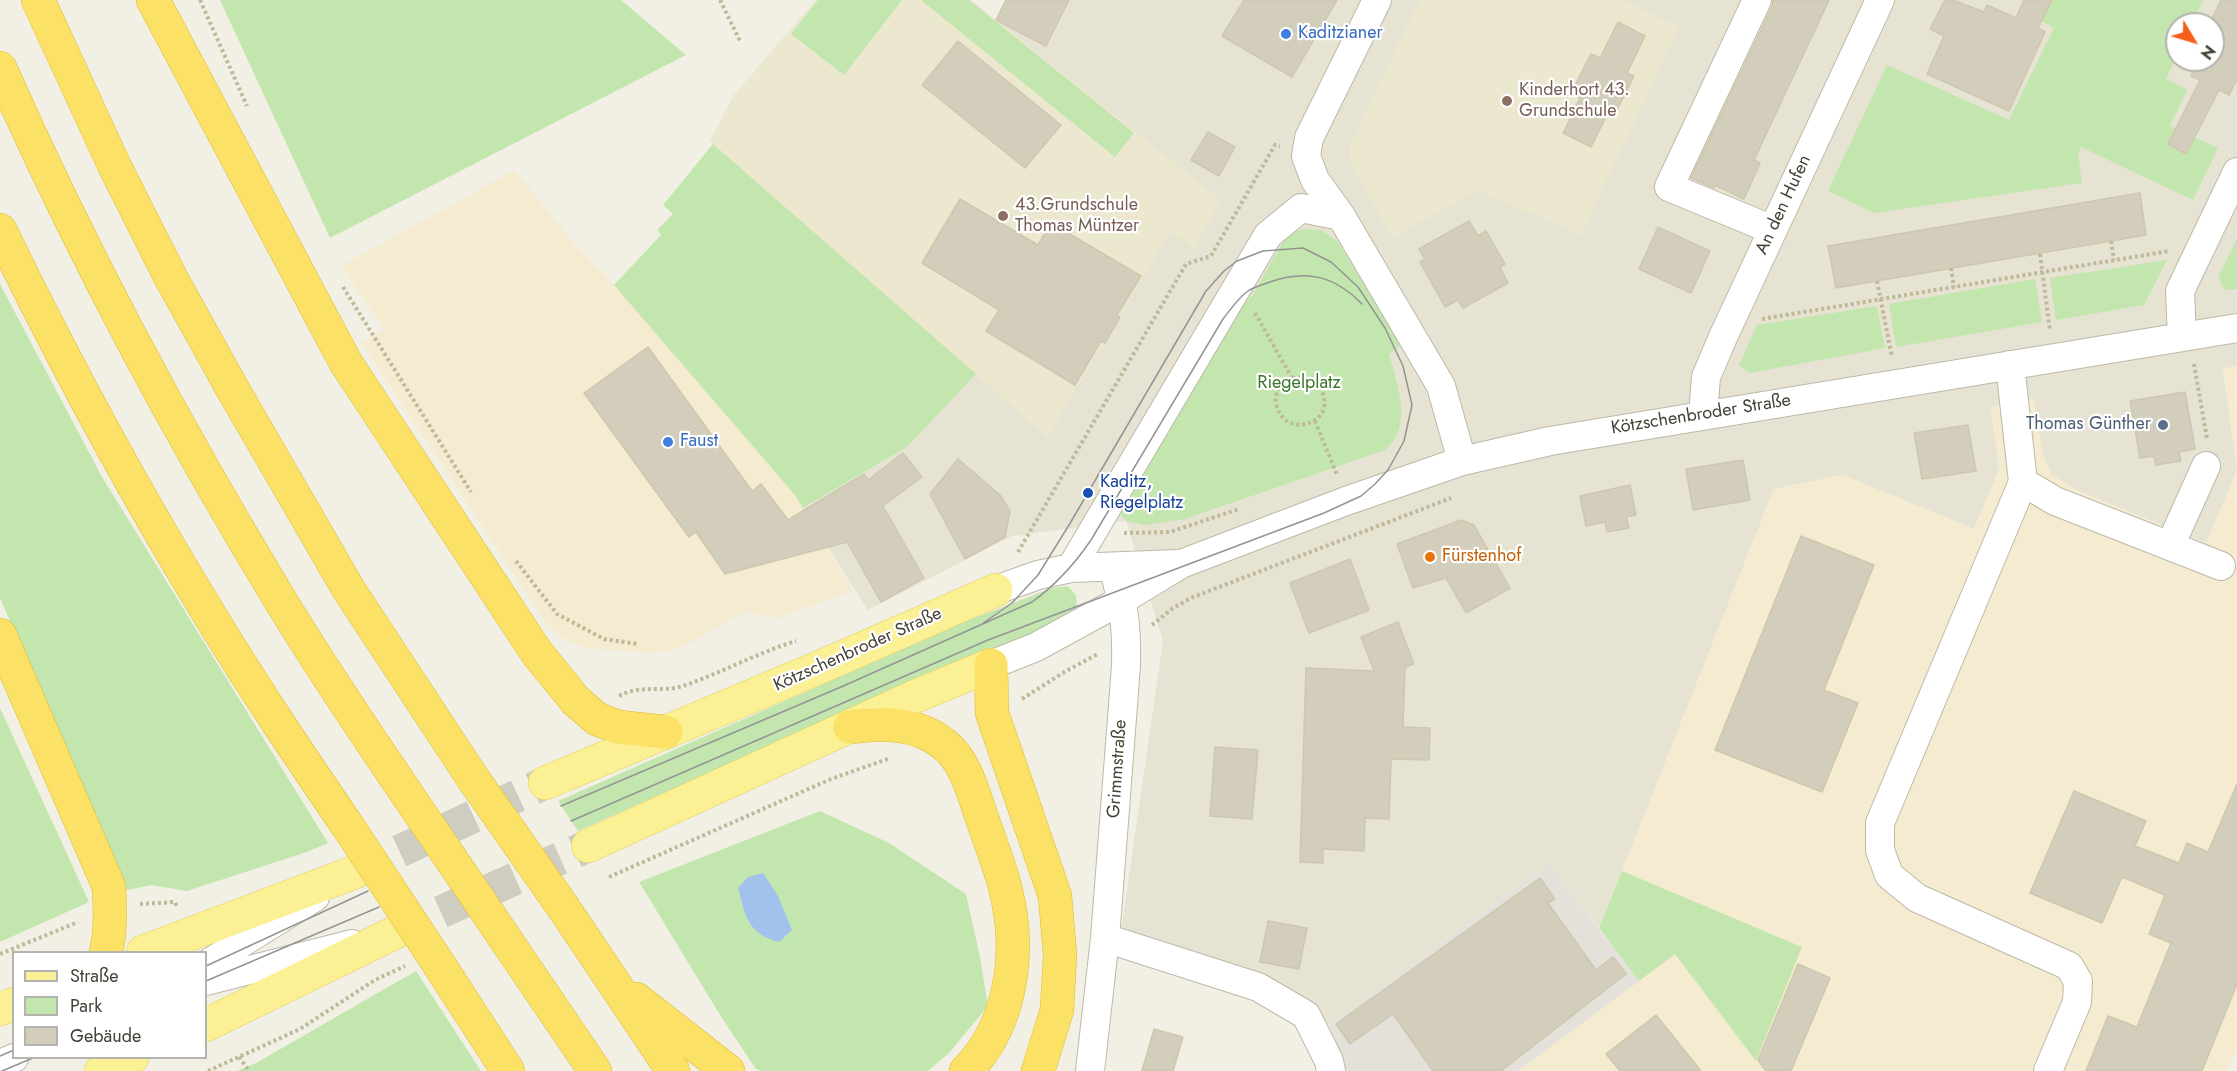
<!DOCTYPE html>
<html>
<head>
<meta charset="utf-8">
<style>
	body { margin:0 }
	#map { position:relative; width:2237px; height:1071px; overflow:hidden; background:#f2f0e5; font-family:Jost,sans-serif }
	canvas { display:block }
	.legend { position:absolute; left:12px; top:951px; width:195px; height:108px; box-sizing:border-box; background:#fff; border:2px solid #b4b3ae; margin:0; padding:8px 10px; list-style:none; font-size:18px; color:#444135 }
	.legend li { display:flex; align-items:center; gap:12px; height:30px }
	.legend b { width:30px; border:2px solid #b4b3ae }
	.north { position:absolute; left:2165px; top:12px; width:60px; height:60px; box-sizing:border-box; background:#fff; border:2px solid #b4b3ae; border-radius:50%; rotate:128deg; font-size:16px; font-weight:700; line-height:24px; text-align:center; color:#444135 }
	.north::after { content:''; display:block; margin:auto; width:21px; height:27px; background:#f55f19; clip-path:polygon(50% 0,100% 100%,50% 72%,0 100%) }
</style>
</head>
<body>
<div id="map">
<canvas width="2237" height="1071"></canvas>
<ul class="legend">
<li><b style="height:8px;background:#fcf094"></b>Straße</li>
<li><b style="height:16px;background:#c3e6ae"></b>Park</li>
<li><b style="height:16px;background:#d3cebb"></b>Gebäude</li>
</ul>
<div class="north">N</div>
</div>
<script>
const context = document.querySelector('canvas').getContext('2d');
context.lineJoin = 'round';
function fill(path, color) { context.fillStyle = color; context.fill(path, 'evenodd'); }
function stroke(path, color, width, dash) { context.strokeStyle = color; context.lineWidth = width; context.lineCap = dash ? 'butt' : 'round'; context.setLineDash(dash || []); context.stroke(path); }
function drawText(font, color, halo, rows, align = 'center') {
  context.font = font + ' Jost,sans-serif'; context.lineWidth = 4.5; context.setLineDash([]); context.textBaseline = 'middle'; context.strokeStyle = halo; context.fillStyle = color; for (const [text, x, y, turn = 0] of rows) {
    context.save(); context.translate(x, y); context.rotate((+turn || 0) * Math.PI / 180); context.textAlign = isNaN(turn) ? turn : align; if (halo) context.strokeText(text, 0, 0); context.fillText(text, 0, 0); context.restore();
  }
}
const residential = new Path2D(`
	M816 0H971L996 20 1006 0H2237V366L2223 369 2237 471 2206 543 2076 490 2051 474 2042 454 2034 399 1991 407 1999 469 1974 529 1843 475 1774 489 1599 928 1549 864 1329 1025 1261 977 1121 931 1163 641 1126 521 1012 536 868 610 803 508 907 447 975 374 710 141 734 95ZM2177 24H2213V60H2177Z`);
const commercial = new Path2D(`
	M515 170 580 251 614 285 685 364 795 495 853 591 779 618 746 612 680 648 669 651 648 653 585 648 563 638 548 625 362 344 384 329 341 266Z
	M2237 366V1048L2227 1071H1518L1675 953 1755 1060 1802 947 1622 871 1774 489 1843 475 1974 529 1999 469 1991 407 2034 399 2042 454 2051 474 2076 490 2206 543 2237 471 2223 368Z`);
const industrial = new Path2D(`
	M1549 864 1639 981 1518 1071H1346L1329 1025Z`);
const education = new Path2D(`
	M816 0H971L1221 200 1194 248 1170 232 1047 437 710 141 734 95Z
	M1420 0H1623L1679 27 1581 235 1477 190 1393 238 1351 165 1350 145Z`);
const green = new Path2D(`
	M220 0H621L686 55 330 238Z
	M818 0H902L844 75 791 34Z
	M921 0H969L1134 133 1115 157Z
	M2052 0H2203L2192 24H2177V55L2166 79 2187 90 2170 126 2218 148 2193 200 2081 147 2078 153 2082 183 1874 213 1828 191 1887 65 2009 120 2054 28 2041 21Z
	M713 144 976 374 907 447 803 508 795 495 614 285 661 235 657 230 673 214 663 205Z
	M1305 229 1321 230 1337 241 1402 345 1389 354C1397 383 1414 428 1385 450L1185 519 1146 525 1126 521 1121 515 1122 505 1237 310 1252 296 1288 233Z
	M2237 239V289L2225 290 2218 277Z
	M2167 260 2144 305 2056 320 2050 278Z
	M2035 279 2042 322 1896 347 1889 304Z
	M0 284 102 477 328 843 307 852 187 891 151 885 127 890 0 598Z
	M1877 306 1885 348 1750 373 1739 365 1757 325Z
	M1068 586 1076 595 1077 608 1055 625 887 694 578 831 558 801 964 622 1052 588Z
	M0 708 89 902 0 942Z
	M820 811 889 843 966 894 980 957 988 1006 949 1053 928 1071H761L756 1069 720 1015 639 882Z
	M1622 871 1802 947 1756 1061 1675 954 1639 981 1599 928Z
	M416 971 481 1071H237L256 1063Z`);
const water = new Path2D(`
	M763 873 778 896 792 930 779 942C747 933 746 917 738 888L748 877Z`);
const building = new Path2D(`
	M1006 0H1069L1046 46 996 20Z
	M1244 0H1337L1292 77 1222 36Z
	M1773 0H1829L1754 160 1760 163 1744 199 1715 185 1714 188 1691 178 1772 7Z
	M1945 0H1953L1984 12 1987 5 2016 18 2024 0H2052L2038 28 2045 32 2009 111 1927 74 1944 36 1930 29Z
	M2221 0H2237V79L2229 95 2219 90 2186 154 2168 144 2200 80 2191 76 2199 60H2213V17Z
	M1618 22 1645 36 1627 73 1634 76 1614 116 1608 113 1591 147 1563 133 1580 98 1571 93 1591 54 1600 58Z
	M958 41 1061 125 1025 168 922 85Z
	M1208 132 1235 147 1219 176 1191 160Z
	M2140 193 2146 235 1836 288 1828 246Z
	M960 199 1038 245 1051 223 1141 276 1117 315 1120 317 1105 343 1101 341 1075 385 986 331 999 310 922 263Z
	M1469 221 1478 236 1486 231 1505 264 1500 267 1508 283 1463 308 1458 300 1445 307 1420 262 1425 259 1419 249Z
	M1658 227 1710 251 1691 293 1639 269Z
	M648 347 752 491 761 484 788 520 864 474 868 480 903 453 922 477 883 506 924 578 881 602 847 542 725 574 696 532 689 537 584 393Z
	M2185 392 2195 449 2179 452 2181 461 2156 465 2154 456 2140 458 2130 401Z
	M1968 425 1976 471 1922 479 1914 433Z
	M958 459 1000 495 1010 511 1005 537 965 559 930 494Z
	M1743 460 1750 500 1693 510 1686 469Z
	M1630 485 1636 515 1626 517 1629 528 1607 532 1605 522 1586 526 1580 496Z
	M1461 520 1474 525 1510 588 1466 613 1446 578 1413 588 1397 544Z
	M1801 536 1874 565 1824 690 1858 703 1822 792 1715 750Z
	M1350 559 1369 610 1309 633 1290 583Z
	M1398 622 1414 664 1405 667 1403 727 1430 728 1429 760 1391 759 1389 819 1365 818 1364 851 1323 849V863L1300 862 1306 668 1374 671 1361 637Z
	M1215 747 1258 750 1252 819 1210 816Z
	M2237 784V984L2202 1071H2086L2108 1016 2137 1027 2171 943 2149 934 2165 895 2122 877 2102 923 2030 893 2074 791 2146 821 2135 846 2179 863 2187 843 2208 852Z
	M1540 878 1555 899 1548 903 1596 970 1613 957 1626 974 1501 1071H1433L1393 1014 1350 1044 1336 1024Z
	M1268 921 1307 928 1299 969 1260 962Z
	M1798 964 1830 978 1791 1071H1766L1758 1060Z
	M1656 1015 1701 1071H1620L1606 1054Z
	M1154 1029 1183 1037 1173 1071H1142Z`);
const majorTunnel = new Path2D(`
	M355 872 545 783
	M396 932 588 846`);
const path = new Path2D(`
	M200 0 247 106
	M720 0 741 43
	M2111 241 2114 260
	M2040 254 2050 331
	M1951 268 1954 287
	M1877 281 1892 357
	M343 287 471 492
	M1255 313 1292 378C1283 384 1274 391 1276 403 1283 441 1337 424 1322 392 1316 378 1306 378 1292 378
	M1762 319 2169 251
	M2194 364 2207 439
	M1315 421 1337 475
	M1124 533 1170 532 1239 509
	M1018 552 1186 264 1211 256 1275 145 1280 146
	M516 561 557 614 604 639 638 644
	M1152 625 1173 608 1193 597 1451 498
	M619 696C640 684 661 693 683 686 721 673 757 653 796 641
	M1022 699 1066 671 1098 654
	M609 877 831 779 890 758
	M140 904 175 902 177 907
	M0 954 78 922
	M239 1057 249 1071
	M208 1071 300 1029 375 980 405 966`);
const minor = new Path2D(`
	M1377 0 1309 138 1306 156 1315 180 1341 216 1441 386 1462 461
	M1757 0 1669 187 1773 230
	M2182 337 2180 291 2237 172
	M2010 365 2023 482 1880 823V850L1889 875 1917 898 2069 966 2078 981 2077 1002 2048 1071
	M1703 415 1706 377 1723 337 1880 0
	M2023 482 2055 501 2221 566
	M2170 546 2206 466
	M1071 568 1268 235 1301 208 1341 216
	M996 590 1038 575 1071 568 1179 564
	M991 665 1036 647 1122 600 1181 564 1346 501 1462 461 1550 441 2237 328
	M1105 938 1258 987 1306 1015 1329 1061 1331 1071
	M206 965 315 897
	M206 981 352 944
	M0 1064 14 1058
	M1090 1071 1105 938 1126 666C1127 627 1124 605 1113 567`);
const major = new Path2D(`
	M545 783 825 665 996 590
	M588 846 916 696 991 665
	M143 952 355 872
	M0 1009 14 1004
	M206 1025 396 932
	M101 1071 132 1058`);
const highway = new Path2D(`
	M38 0 115 167 171 278 232 388 349 590 472 777
	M153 0 346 363 537 653 576 701 597 719 618 727 666 732
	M0 68C81 251 175 427 279 598 321 668 367 735 413 803
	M0 230C65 364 136 495 214 622 257 693 304 762 351 831
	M0 635 109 887C110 910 111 931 106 952
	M991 665 992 713 1055 896 1060 955 1057 1010 1038 1071
	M850 727C885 723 917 722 945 745 966 762 973 793 982 818 990 842 1000 866 1006 891 1021 952 1012 1025 966 1071
	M565 910 673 1071
	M504 937 595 1071
	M440 966 508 1071
	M636 999 728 1071`);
const tram = new Path2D(`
	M561 806 841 687 1032 602C1057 584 1074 565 1091 540L1223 319C1231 309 1238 298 1248 291 1254 287 1262 285 1270 282 1306 269 1335 276 1362 304
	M571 821 988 640 1324 513 1361 496 1375 484 1388 470 1404 441 1412 405 1403 366 1385 328 1358 287 1331 262 1303 248 1263 251 1237 261 1224 271 1206 291 1069 525 1038 575 1012 603 982 624
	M206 966 368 891
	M206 981 379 907
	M0 1056 14 1050
	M2 1071 33 1058`);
const highwayBridge = new Path2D(`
	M472 777 565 910
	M413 803 504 937
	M351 831 440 966`);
const markers = [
	[1286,34,6,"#3f7fe0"],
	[1507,101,6,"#8d6e63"],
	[1003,216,6,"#8d6e63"],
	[2163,425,6,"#5c6f8a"],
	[668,442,6,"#3f7fe0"],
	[1088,493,6,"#1a4fb4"],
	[1430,557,6,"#e8710a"]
];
const shopNames = [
	["Kaditzianer",1298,34],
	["Faust",680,442]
];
const educationNames = [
	["Kinderhort 43.",1519,91],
	["Grundschule",1519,112],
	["43.Grundschule",1015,206],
	["Thomas Müntzer",1015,227]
];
const streetNames = [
	["An den Hufen",1784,205,-65],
	["Kötzschenbroder Straße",1701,415,-9],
	["Kötzschenbroder Straße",858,650,-24],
	["Grimmstraße",1118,769,-86]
];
const parkNames = [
	["Riegelplatz",1299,384]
];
const serviceNames = [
	["Thomas Günther",2151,425]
];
const transitNames = [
	["Kaditz,",1100,483],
	["Riegelplatz",1100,504]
];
const foodNames = [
	["Fürstenhof",1442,557]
];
fill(residential, '#e6e3d3');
fill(commercial, '#f4ebd0');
fill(industrial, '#e4e1da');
fill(education, '#ebe8cf');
fill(green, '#c3e6ae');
fill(water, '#a2c2ee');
fill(building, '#d3cebb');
stroke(building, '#cec7ae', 1.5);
stroke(majorTunnel, '#cfcdc2', 33, [33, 16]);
stroke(minor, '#bdb9a8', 30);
stroke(major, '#e1d064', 34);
stroke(highway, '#dab937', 34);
stroke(path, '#bfb899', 4, [3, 3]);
stroke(minor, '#fff', 28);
stroke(major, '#fcf094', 33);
stroke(highway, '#fbe267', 33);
stroke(tram, '#949494', 1.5);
stroke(highwayBridge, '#dab937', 34, []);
stroke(highwayBridge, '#fbe267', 33);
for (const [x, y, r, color] of markers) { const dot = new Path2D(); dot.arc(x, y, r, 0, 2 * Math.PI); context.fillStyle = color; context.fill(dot); stroke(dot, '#fff', 2); }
drawText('18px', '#366cbe', '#fff', shopNames, 'left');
drawText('18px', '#785e54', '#fff', educationNames, 'left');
drawText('18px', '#444135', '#fff', streetNames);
drawText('18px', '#397529', '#fff', parkNames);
drawText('18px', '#4e5e75', '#fff', serviceNames, 'right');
drawText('18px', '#164399', '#fff', transitNames, 'left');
drawText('18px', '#c56008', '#fff', foodNames, 'left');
</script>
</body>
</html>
